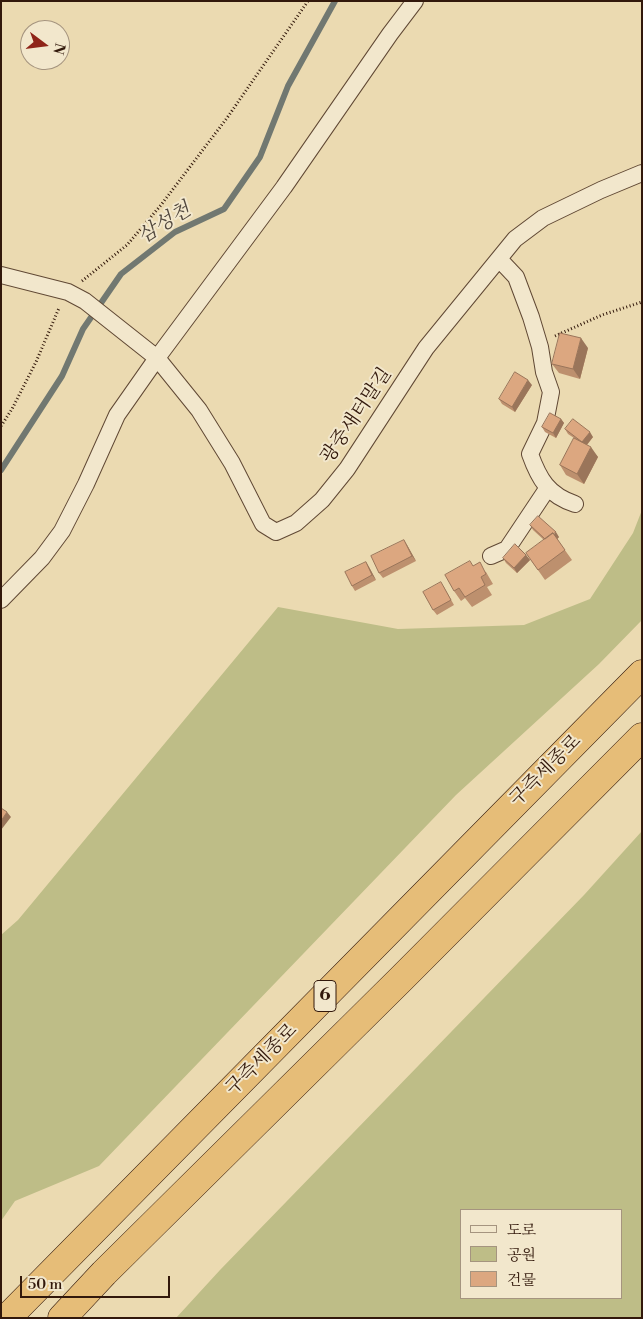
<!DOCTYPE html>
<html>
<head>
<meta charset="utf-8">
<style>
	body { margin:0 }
	#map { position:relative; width:643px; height:1319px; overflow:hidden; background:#ebdab1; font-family:"Libre Bodoni","Noto Serif KR",serif }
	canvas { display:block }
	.frame { position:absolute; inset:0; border:2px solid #32180b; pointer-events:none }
	.legend { position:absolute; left:460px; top:1209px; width:162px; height:90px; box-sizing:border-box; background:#f2e7cc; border:1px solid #a5947f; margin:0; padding:6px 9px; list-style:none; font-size:15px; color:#32180b }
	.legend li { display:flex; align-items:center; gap:10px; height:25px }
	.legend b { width:25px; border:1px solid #a5947f }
	.north { position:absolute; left:20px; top:20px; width:50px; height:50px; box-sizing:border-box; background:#f2e7cc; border:1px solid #a5947f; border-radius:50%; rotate:105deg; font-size:14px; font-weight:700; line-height:20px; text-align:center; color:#32180b }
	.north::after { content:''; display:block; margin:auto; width:18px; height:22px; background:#8f2418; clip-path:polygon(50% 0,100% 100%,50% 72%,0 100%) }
	.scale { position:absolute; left:20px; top:1276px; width:150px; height:22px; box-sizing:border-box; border:2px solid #32180b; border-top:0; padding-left:6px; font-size:15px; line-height:18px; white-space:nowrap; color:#32180b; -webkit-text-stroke:4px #f2e7cc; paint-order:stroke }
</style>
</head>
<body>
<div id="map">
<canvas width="643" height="1319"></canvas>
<div class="frame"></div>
<ul class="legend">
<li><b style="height:6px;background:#f2e7cc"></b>도로</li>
<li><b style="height:14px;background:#bebd87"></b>공원</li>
<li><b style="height:14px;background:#dca780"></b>건물</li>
</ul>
<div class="north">N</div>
<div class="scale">50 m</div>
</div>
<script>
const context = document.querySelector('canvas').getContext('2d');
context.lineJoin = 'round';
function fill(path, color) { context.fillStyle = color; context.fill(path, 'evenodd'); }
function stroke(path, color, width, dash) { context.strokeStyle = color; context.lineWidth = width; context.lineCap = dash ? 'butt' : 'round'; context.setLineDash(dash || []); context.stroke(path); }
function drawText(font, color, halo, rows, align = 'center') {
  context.font = font + ' "Libre Bodoni","Noto Serif KR",serif'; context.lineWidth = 4; context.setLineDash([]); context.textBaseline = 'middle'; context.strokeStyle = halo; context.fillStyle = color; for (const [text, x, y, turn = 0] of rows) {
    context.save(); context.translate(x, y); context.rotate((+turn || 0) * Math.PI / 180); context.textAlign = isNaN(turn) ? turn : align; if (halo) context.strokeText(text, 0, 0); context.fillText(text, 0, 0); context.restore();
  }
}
const green = new Path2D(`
	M642 510V620L599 664 456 795 99 1166 15 1201 1 1221V935L18 920 278 607 398 629 524 625 590 599 633 533Z
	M642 831V1318H176L220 1270 584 895ZM462 1210H622V1298H462Z`);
const stream = new Path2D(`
	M1 470 62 376 83 329 121 274 175 232 224 209 260 157 288 86 335 1`);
const path = new Path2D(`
	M82 281 127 245 161 205 227 118 308 1
	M555 336 602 315 642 302
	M1 426 12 409 36 362 59 308`);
const street = new Path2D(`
	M499 259 516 277 531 317 540 347 544 372 551 392 545 423 530 454C539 479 548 495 575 504
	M1 275 68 292 85 301 157 358 199 410 232 463 263 524 276 532 296 523 322 500 347 469 426 348 515 239 543 218 601 190 642 173
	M491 556 507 549 547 489
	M1 600 42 558 62 531 86 484 117 415 157 358 284 187 390 34 415 1`);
const highway = new Path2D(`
	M7 1318 642 674
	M62 1318 104 1273 402 978 642 737`);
const wall = new Path2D(`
	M588 348 580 379 559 373 552 364Z
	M532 385 515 412 502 404 499 399Z
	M561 419 564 423 556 438 545 432 542 427Z
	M565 429 593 437 587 445 598 457 584 484 566 475 560 465 574 438 568 434Z
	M530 525 559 537 557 539 572 560 545 580 526 553 544 540 533 530Z
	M404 540 407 545 416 561 383 578 379 573Z
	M526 555 530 560 517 573 506 563 503 558Z
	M366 562 369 567 376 580 355 591 352 586Z
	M473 566 486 572 493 584 487 587 492 595 472 607 465 598 461 601 454 591Z
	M444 587 454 605 437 615 433 610Z`);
const shadedWall = new Path2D(`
	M581 338 588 348 580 379 573 369Z
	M528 380 532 385 515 412 512 407Z
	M561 419 564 423 556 438 553 433Z
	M590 432 593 437 585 447 581 442Z
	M591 447 598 457 584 484 577 474Z
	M556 532 559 537 551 546 548 541Z
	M404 540 407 545 416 561 412 556Z
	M526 555 530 560 517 573 514 568Z
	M366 562 369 567 376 580 372 575Z
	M7 812 11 817 1 830V821Z`);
const building = new Path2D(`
	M560 333 581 338 573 369 552 364Z
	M515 372 528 380 512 407 499 399Z
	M550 413 561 419 553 433 542 427Z
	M573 419 590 432 582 442 565 429Z
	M574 438 591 447 577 474 560 465Z
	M538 516 556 532 553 534V533L545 539 530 525Z
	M553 533 565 550 538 570 526 553Z
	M404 540 412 556 379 573 371 556Z
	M515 544 526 555 514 568 503 558Z
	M470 561 473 566 480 562 486 574 481 577 485 585 465 597 459 588 454 591 445 575Z
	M366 562 372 575 352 586 345 572Z
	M441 582 451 600 433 610 423 592Z
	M1 808 7 812 1 821Z`);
const shields = [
	[325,996,22]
];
const shieldNames = [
	["6",325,996]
];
const streetNames = [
	["광중새터말길",357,416,-56],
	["구즉세종로",546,771,-45],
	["구즉세종로",262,1060,-45]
];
const waterNames = [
	["삼성천",165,224,-32]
];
fill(green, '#bebd87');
stroke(stream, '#717871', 6);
stroke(street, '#604834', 18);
stroke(highway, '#32180b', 29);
stroke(path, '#32180b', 3, [1, 2.5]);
stroke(street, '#f2e7cc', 16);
stroke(highway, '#e6bd78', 28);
fill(wall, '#bd906e');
fill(shadedWall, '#9a755a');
fill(building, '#dca780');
stroke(building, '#9a755a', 1);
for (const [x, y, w] of shields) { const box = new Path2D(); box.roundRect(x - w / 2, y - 15.5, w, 31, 4); context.fillStyle = '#f2e7cc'; context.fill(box); stroke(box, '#32180b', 1); }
drawText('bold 18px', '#32180b', null, shieldNames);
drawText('19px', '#32180b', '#f2e7cc', streetNames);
drawText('italic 20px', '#52483e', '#f2e7cc', waterNames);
</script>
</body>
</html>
